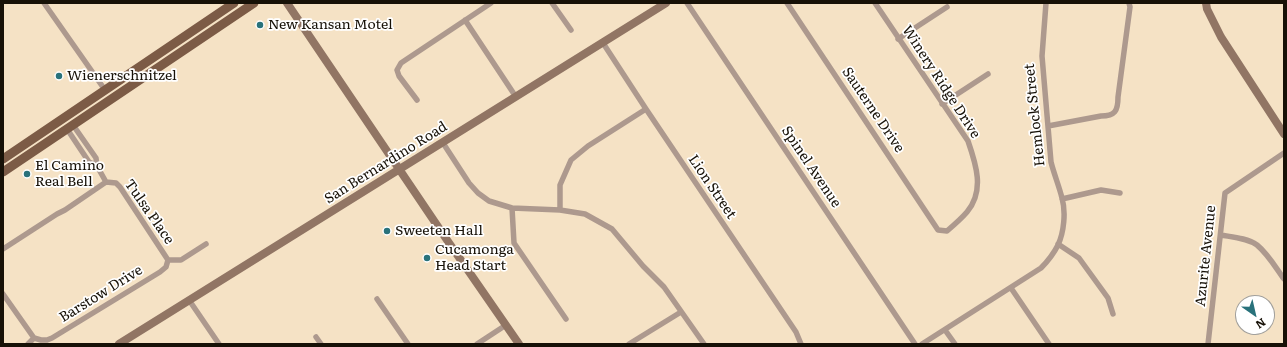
<!DOCTYPE html>
<html>
<head>
<meta charset="utf-8">
<style>
	body { margin:0 }
	#map { position:relative; width:1287px; height:347px; overflow:hidden; background:#f5e2c5; font-family:Literata,serif }
	canvas { display:block }
	.frame { position:absolute; inset:0; border:4px solid #171107; pointer-events:none }
	.north { position:absolute; left:1235px; top:295px; width:40px; height:40px; box-sizing:border-box; background:#fff; border:1px solid #a2a09c; border-radius:50%; rotate:146deg; font-size:11px; font-weight:700; line-height:16px; text-align:center; color:#171107 }
	.north::after { content:''; display:block; margin:auto; width:14px; height:18px; background:#29727b; clip-path:polygon(50% 0,100% 100%,50% 72%,0 100%) }
</style>
</head>
<body>
<div id="map">
<canvas width="1287" height="347"></canvas>
<div class="frame"></div>
<div class="north">N</div>
</div>
<script>
const context = document.querySelector('canvas').getContext('2d');
context.lineJoin = 'round';
function stroke(path, color, width, dash) { context.strokeStyle = color; context.lineWidth = width; context.lineCap = dash ? 'butt' : 'round'; context.setLineDash(dash || []); context.stroke(path); }
function drawText(font, color, halo, rows, align = 'center') {
  context.font = font + ' Literata,serif'; context.lineWidth = 3.5; context.setLineDash([]); context.textBaseline = 'middle'; context.strokeStyle = halo; context.fillStyle = color; for (const [text, x, y, turn = 0] of rows) {
    context.save(); context.translate(x, y); context.rotate((+turn || 0) * Math.PI / 180); context.textAlign = isNaN(turn) ? turn : align; if (halo) context.strokeText(text, 0, 0); context.fillText(text, 0, 0); context.restore();
  }
}
const street = new Path2D(`
	M44 3 105 90
	M552 3 571 30
	M687 3 915 344
	M787 3 938 230 947 231C954 225 961 219 967 212 985 191 976 164 968 141L875 3
	M465 20 516 97
	M898 39 947 7
	M603 43 646 109 796 332 801 344
	M417 100 399 76 397 70 401 63 491 3
	M942 104 988 74
	M73 125 96 158 97 166
	M1048 126 1101 116C1115 116 1118 111 1118 97L1130 7 1129 3
	M67 129 89 162 97 166 106 182
	M443 143 469 183 478 193 489 201 512 208 560 210 585 214 612 229 643 266 664 287 704 344
	M106 182 116 183 120 187 168 260
	M1062 199 1101 190 1120 193
	M512 208 514 243 566 319
	M560 210V185L571 160 588 146 646 109
	M1221 235C1232 237 1247 238 1257 245 1268 254 1276 268 1284 279
	M1058 244 1079 258 1108 298 1113 314
	M3 249 57 214 65 210 106 182
	M168 260H181L206 244
	M1011 288 1049 344
	M3 294 34 338 41 340H47L52 338 160 272 166 267 168 260
	M377 299 408 344
	M189 300 219 344
	M945 330 955 344
	M316 337 321 344
	M28 344 34 338
	M477 344 506 325
	M629 344 681 312
	M922 344 1041 268C1048 261 1054 253 1058 245 1064 232 1066 212 1062 198 1059 186 1054 174 1051 162L1042 56 1046 3
	M1208 344 1225 193 1284 153`);
const secondary = new Path2D(`
	M287 3 447 240 519 344
	M1206 3 1207 9 1221 37 1284 134
	M119 344 666 3`);
const primary = new Path2D(`
	M3 159 234 3
	M3 172 254 3`);
const markers = [
	[260,25,4,"#29727b"],
	[59,76,4,"#29727b"],
	[27,174,4,"#29727b"],
	[387,231,4,"#29727b"],
	[427,258,4,"#29727b"]
];
const poiNames = [
	["New Kansan Motel",268,25],
	["Wienerschnitzel",67,76],
	["El Camino",35,166],
	["Real Bell",35,182],
	["Sweeten Hall",395,231],
	["Cucamonga",435,250],
	["Head Start",435,266]
];
const streetNames = [
	["Winery Ridge Drive",941,82,57],
	["Sauterne Drive",873,110,56],
	["Hemlock Street",1035,115,-96],
	["San Bernardino Road",386,163,-32],
	["Spinel Avenue",811,167,56],
	["Lion Street",712,187,56],
	["Tulsa Place",149,212,55],
	["Azurite Avenue",1206,256,-84],
	["Barstow Drive",101,294,-32]
];
stroke(street, '#ad998e', 5.5);
stroke(secondary, '#917564', 8);
stroke(primary, '#7c5b46', 9);
for (const [x, y, r, color] of markers) { const dot = new Path2D(); dot.arc(x, y, r, 0, 2 * Math.PI); context.fillStyle = color; context.fill(dot); stroke(dot, '#fff', 1.5); }
drawText('14px', '#171107', '#fff', poiNames, 'left');
drawText('14px', '#171107', '#fff', streetNames);
</script>
</body>
</html>
